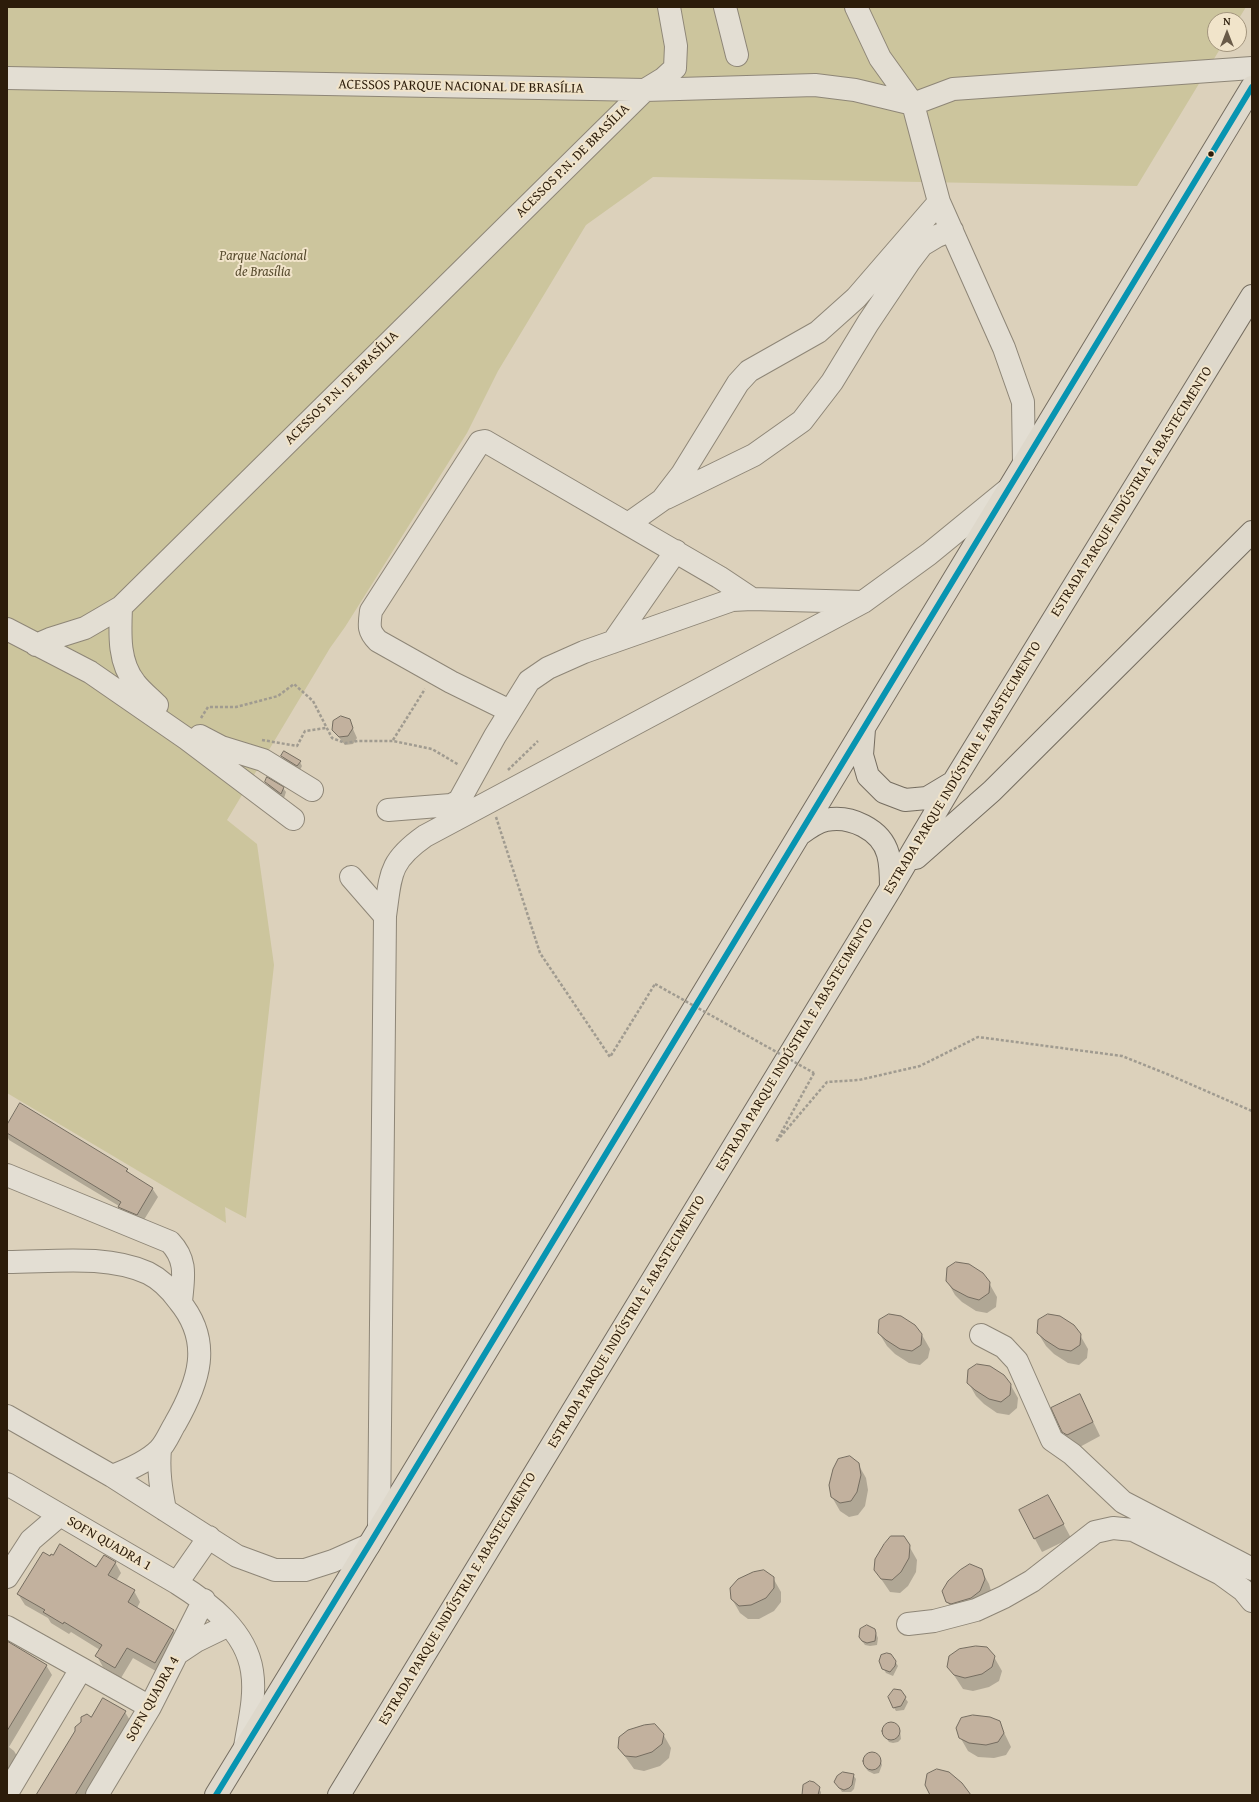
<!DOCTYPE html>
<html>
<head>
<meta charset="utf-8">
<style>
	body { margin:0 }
	#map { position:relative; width:1259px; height:1802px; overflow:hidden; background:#dcd1bb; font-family:"Gentium Book Plus",serif }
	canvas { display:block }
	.frame { position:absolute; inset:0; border:8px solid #2c1c0a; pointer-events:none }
	.north { position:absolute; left:1207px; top:12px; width:40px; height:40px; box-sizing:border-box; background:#f1e4ca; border:1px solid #a2947d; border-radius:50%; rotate:0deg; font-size:11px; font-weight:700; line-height:16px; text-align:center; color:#2c1c0a }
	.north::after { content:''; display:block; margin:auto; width:14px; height:18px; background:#6a5b48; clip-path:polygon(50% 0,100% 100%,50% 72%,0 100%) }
</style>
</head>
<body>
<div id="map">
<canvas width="1259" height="1802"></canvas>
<div class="frame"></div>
<div class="north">N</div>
</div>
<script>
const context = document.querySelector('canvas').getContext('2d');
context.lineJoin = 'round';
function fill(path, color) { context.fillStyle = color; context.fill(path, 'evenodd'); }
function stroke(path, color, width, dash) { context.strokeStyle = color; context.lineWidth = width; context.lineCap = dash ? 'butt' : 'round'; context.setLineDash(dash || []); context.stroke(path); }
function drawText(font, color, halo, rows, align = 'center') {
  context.font = font + ' "Gentium Book Plus",serif'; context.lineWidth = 4; context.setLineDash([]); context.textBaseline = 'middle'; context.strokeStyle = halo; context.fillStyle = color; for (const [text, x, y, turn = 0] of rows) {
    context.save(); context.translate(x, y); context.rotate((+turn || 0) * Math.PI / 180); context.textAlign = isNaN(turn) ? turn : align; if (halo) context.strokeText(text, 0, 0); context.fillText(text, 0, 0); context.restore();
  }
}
const green = new Path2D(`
	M7 7H1246L1238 20H1215V44H1223L1137 186 653 177 586 225 498 371 467 433 345 627 330 648 227 820 257 844 274 965 246 1218 225 1207 226 1223 7 1093Z`);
const shadow = new Path2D(`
	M349 720 357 738 353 744 345 745 333 730Z
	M282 756 300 762 302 766 300 770 284 760Z
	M266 782 283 788 286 792 284 798 269 787Z
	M7 1126 127 1170 130 1175 152 1188 158 1197 142 1223 124 1216 119 1206 9 1140 7 1136Z
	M947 1281 989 1283 997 1297 996 1307 987 1313 976 1311 962 1302 955 1295Z
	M879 1333 922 1335 930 1349 928 1358 920 1365 909 1363 895 1354 887 1346Z
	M1038 1333 1080 1335 1088 1349 1087 1358 1079 1365 1068 1363 1054 1354 1046 1346Z
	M968 1382 1010 1384 1018 1398 1017 1408 1009 1415 997 1413 984 1404 976 1396Z
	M1087 1409 1100 1436 1076 1449 1071 1445 1063 1431Z
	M858 1464 866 1478 868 1490 865 1506 858 1515 849 1517 840 1511 832 1497Z
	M1056 1510 1071 1538 1042 1552 1020 1511Z
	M909 1546 917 1560 916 1572 908 1586 900 1593 890 1592 875 1570Z
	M50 1557 97 1568 115 1562 121 1573 116 1581 134 1591 140 1602 137 1608 173 1631 180 1642 161 1674 133 1658 121 1678 103 1667 97 1656 100 1650 71 1632 69 1634 51 1623 48 1618 25 1605 18 1594Z
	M981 1570 989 1584 992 1594 955 1615 947 1601Z
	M773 1578 781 1592V1602L774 1611 759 1619H748L740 1613 732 1599Z
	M874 1629 878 1638 877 1645 870 1646 865 1645 862 1641Z
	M7 1642 46 1665 52 1675 9 1747 14 1751 20 1761 7 1778Z
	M891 1655 898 1666 893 1676 886 1673 880 1662Z
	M994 1657 1002 1671 999 1681 989 1687 973 1691 963 1689 948 1666Z
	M890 1694 905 1698 908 1702 904 1710 896 1711 890 1701Z
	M125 1712 131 1722 86 1795H37L92 1718Z
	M892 1722 900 1731 901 1739 898 1742 893 1743 889 1742 883 1734 884 1727Z
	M999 1722 1011 1747 1006 1755 994 1758 978 1757 968 1751 960 1737Z
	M663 1734 671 1748 669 1758 660 1766 644 1771 634 1769 619 1748Z
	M871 1753 878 1755 880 1759 882 1765 879 1773 874 1774 868 1771 865 1767 864 1761 868 1754Z
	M853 1775 856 1779 854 1789 851 1792H842L838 1786Z
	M806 1783H814L821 1792V1795H804V1785Z`);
const building = new Path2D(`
	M341 716 350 719 353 728 348 736 339 737 332 730 333 721Z
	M284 751 301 761 297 766 281 756Z
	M267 777 284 787 281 794 265 782Z
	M20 1103 128 1169 126 1171 153 1188 137 1215 118 1207 121 1202 7 1133V1125Z
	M956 1262 969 1264 983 1273 990 1282 989 1293 979 1300 968 1297 953 1289 946 1281 947 1268Z
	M889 1314 901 1316 915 1325 922 1334 921 1345 912 1351 900 1349 886 1340 878 1333 879 1320Z
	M1048 1314 1060 1316 1074 1325 1081 1334 1080 1345 1071 1351 1059 1349 1045 1340 1037 1333 1038 1320Z
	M977 1364 990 1366 1004 1375 1011 1384 1010 1395 1001 1402 989 1399 975 1390 967 1383 968 1370Z
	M1080 1394 1093 1422 1067 1435 1062 1432 1051 1408Z
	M850 1456 859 1463 861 1475 857 1492 851 1501 840 1503 831 1497 829 1485 833 1469 838 1459Z
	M1048 1495 1064 1524 1034 1539 1019 1510Z
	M891 1536H904L910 1545 909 1558 901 1572 892 1580 881 1579 874 1570 875 1559 884 1544Z
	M60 1544 96 1567 104 1555 116 1562 108 1575 135 1590 128 1602 174 1630 155 1663 127 1648 115 1668 95 1656 102 1645 64 1622 63 1624 43 1612 45 1610 17 1594 43 1552 50 1556 51 1554 53 1555Z
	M970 1564 982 1569 985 1579 980 1591 971 1598 951 1604 946 1602 942 1591 948 1581 960 1570Z
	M764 1570 774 1577V1588L766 1598 751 1605 739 1606 731 1599 730 1588 738 1579 753 1572Z
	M867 1625 875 1629 876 1633 875 1641 867 1643 862 1641 859 1637 860 1629Z
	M7 1641 47 1665 7 1731Z
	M976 1646 987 1647 995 1656 992 1667 982 1674 965 1678 954 1675 947 1667 949 1656 959 1649Z
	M887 1653 891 1654 896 1661 895 1666 890 1672 882 1669 879 1661 881 1655Z
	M894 1689 901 1690 906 1697 901 1706 893 1708 888 1697Z
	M103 1698 126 1711 75 1795H36L75 1731V1727L81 1722V1717L87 1714 91 1717Z
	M973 1715 990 1717 1000 1721 1004 1733 998 1742 986 1745 969 1743 959 1738 956 1728 961 1718Z
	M882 1731a9 9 0 1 1 18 0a9 9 0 1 1-18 0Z
	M655 1724 664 1734 662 1744 652 1752 636 1757 625 1756 618 1748 619 1737 628 1730 644 1725Z
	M863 1761a9 9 0 1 1 18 0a9 9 0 1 1-18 0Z
	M937 1769 949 1772 962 1783 971 1795H930L925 1785 927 1774Z
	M843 1772 854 1774 852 1785 849 1788 844 1790 839 1788 834 1782 837 1776Z
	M810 1781 814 1782 820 1787 818 1795H802L803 1785Z`);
const path = new Path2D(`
	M201 718 208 707H236L278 696 294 684 313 701 332 738 345 743 358 741H393L432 749 459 765
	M262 740 297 746 305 731 326 728
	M393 740 425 689
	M508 770 538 741
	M496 817 540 953 610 1057 655 984
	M814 1073 776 1142 827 1082 859 1080 920 1066 978 1037 1122 1056 1167 1074 1252 1111`);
const minor = new Path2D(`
	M725 7 737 55
	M856 7 880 58 913 104 939 202 1004 348 1023 402 1024 463
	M7 78 645 90 815 85 855 90 913 104
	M913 104 953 89 1252 68
	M666 498 754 455 802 421 832 382 868 323 909 262 922 245 937 236 952 230
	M628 524 662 500 682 474 738 383 749 371 818 332 856 298 939 202
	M121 607C120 633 118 662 135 683 141 691 150 698 157 705
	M7 629 90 672 187 739 293 819
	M613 642 676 551
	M36 645 50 639 85 628 121 607 645 90 663 79 675 68 676 46 669 7
	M510 711 451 682 378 641C368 631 369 626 371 611L480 442 485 441 719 577 752 599
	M200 736 221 747 263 760 312 790
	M388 810 451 805 459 801 495 736 529 681 548 668 584 652 732 600 752 599 862 602
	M351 877 385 916 379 1526
	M385 916C391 875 388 862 425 836L863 602 929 554 1006 491
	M7 1175 170 1242C188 1261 183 1278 181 1302
	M7 1262C52 1262 106 1254 148 1273 160 1279 171 1290 179 1301 213 1342 199 1382 175 1424 170 1432 166 1443 159 1450 147 1462 128 1470 112 1476
	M981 1335 1004 1347 1017 1361 1052 1440 1072 1454 1123 1502 1252 1569
	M7 1416 112 1476 237 1556 275 1570H305L333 1561 369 1545
	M160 1449C158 1471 161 1489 165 1510
	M7 1484 177 1583C209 1603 246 1631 252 1671 256 1696 249 1722 245 1747
	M7 1577 31 1540 59 1516
	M177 1583 209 1537
	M908 1624 934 1621 976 1610 1004 1597 1032 1581 1095 1532 1113 1528 1133 1530 1221 1574 1243 1590 1252 1601
	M7 1627 150 1707
	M178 1653 196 1641 229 1625
	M7 1793 81 1669
	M97 1795 150 1707 204 1600`);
const highway = new Path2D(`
	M864 729 862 755 868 776 884 792 905 800 927 798 952 783
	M799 835C807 829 816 822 826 820 850 815 881 829 888 854 891 865 891 877 891 888
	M916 858 992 791 1252 532
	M216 1795 369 1545 1252 87
	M339 1795 891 888 954 781 1252 296`);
const pathBridge = new Path2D(`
	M655 984 814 1073`);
const bus1 = new Path2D(`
	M216 1795 369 1545 1252 87`);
const markers = [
	[1211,154,3.5,"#2c1c0a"]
];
const streetNames = [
	["ACESSOS PARQUE NACIONAL DE BRASÍLIA",461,87,1],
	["ACESSOS P.N. DE BRASÍLIA",573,161,-45],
	["ACESSOS P.N. DE BRASÍLIA",342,388,-45],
	["ESTRADA PARQUE INDÚSTRIA E ABASTECIMENTO",1132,492,-58],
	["ESTRADA PARQUE INDÚSTRIA E ABASTECIMENTO",963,768,-59],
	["ESTRADA PARQUE INDÚSTRIA E ABASTECIMENTO",795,1045,-59],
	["ESTRADA PARQUE INDÚSTRIA E ABASTECIMENTO",627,1322,-59],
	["SOFN QUADRA 1",109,1544,30],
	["ESTRADA PARQUE INDÚSTRIA E ABASTECIMENTO",458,1599,-59],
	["SOFN QUADRA 4",153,1699,-61]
];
const parkNames = [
	["Parque Nacional",263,256],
	["de Brasília",263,272]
];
fill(green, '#ccc59d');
fill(shadow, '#0003');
fill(building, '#c2b19e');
stroke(building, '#756d60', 1);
stroke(minor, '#8e8677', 24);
stroke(highway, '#756d60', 24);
stroke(path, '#a09b90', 2.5, [3, 2]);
stroke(minor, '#e3ded3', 22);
stroke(highway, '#ded8cb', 22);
stroke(pathBridge, '#a09b90', 2.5, [3, 2]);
stroke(bus1, '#0794b1', 6);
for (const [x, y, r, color] of markers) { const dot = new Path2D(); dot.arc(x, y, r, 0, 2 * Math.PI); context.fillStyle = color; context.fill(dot); stroke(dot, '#f1e4ca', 1.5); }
drawText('14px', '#2c1c0a', '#f1e4ca', streetNames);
drawText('italic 14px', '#584c2f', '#f1e4ca', parkNames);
</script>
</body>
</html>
